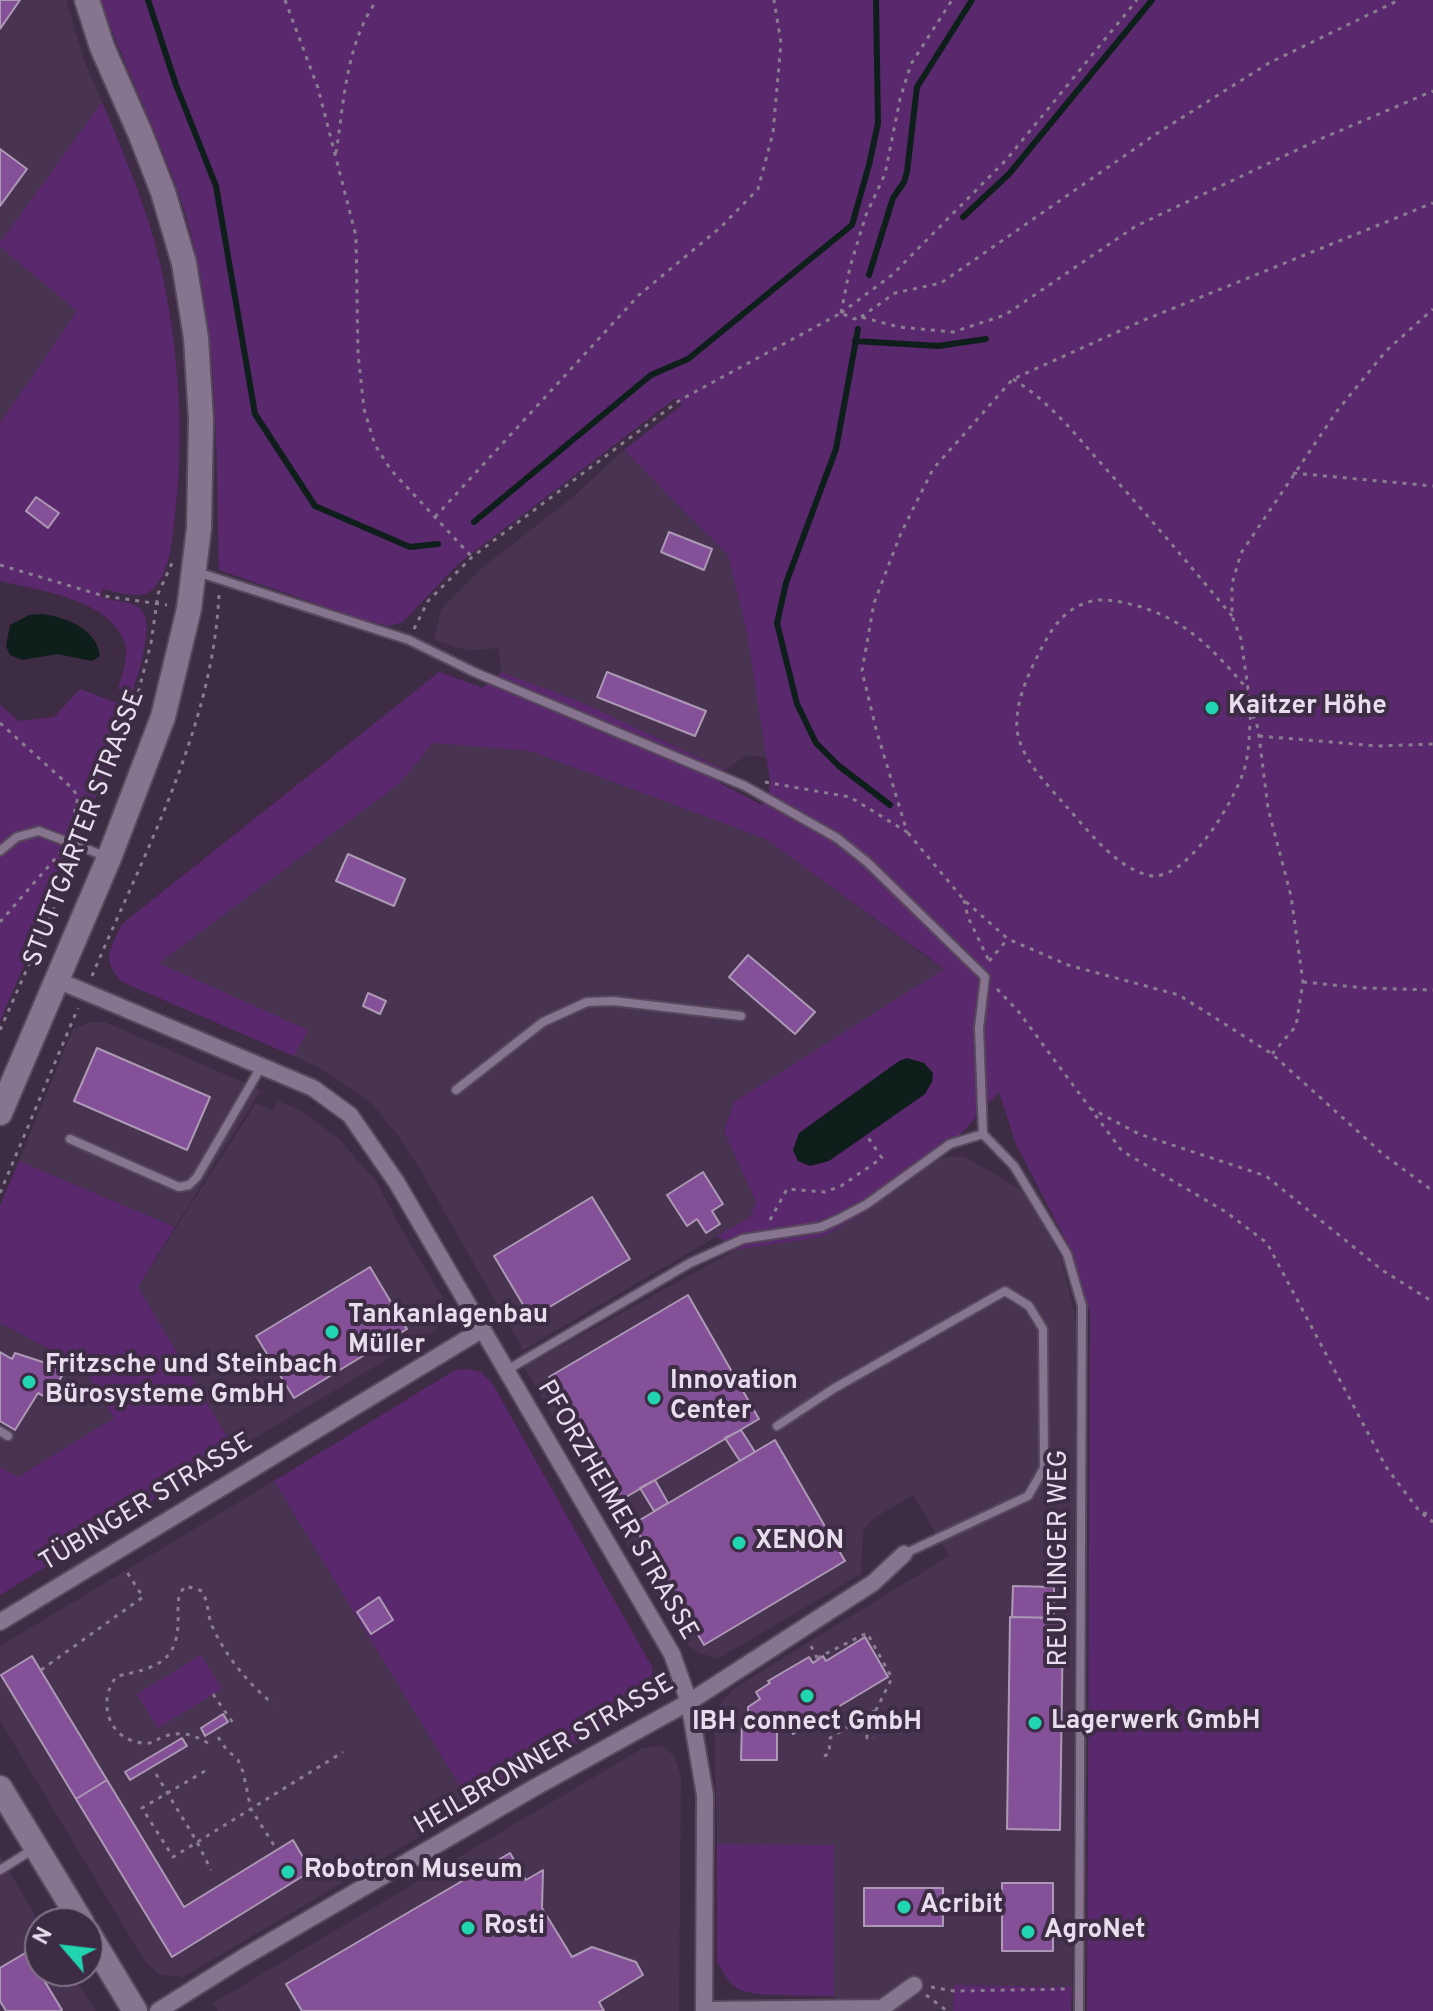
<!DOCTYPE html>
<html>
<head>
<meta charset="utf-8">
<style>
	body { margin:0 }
	#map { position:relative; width:1433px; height:2011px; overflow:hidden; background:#3d2c44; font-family:Overpass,sans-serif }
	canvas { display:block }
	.north { position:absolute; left:24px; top:1907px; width:80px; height:80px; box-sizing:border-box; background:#3d2c44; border:2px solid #817387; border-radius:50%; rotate:298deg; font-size:22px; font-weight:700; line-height:32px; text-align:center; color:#e7ddec }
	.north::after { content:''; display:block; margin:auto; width:28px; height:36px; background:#20d5b0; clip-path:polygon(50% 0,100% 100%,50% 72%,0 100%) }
</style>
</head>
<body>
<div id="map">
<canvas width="1433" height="2011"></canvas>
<div class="north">N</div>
</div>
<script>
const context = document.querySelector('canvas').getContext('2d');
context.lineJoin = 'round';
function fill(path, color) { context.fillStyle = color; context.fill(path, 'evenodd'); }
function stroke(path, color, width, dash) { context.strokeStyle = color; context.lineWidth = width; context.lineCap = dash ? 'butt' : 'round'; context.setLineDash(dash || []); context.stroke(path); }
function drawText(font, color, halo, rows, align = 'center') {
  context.font = font + ' Overpass,sans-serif'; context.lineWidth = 8; context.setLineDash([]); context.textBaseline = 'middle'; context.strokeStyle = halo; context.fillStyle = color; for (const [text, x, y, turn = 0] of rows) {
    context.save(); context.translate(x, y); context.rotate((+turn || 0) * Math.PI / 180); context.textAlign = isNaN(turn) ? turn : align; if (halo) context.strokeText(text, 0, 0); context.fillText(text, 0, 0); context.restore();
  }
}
const built = new Path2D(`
	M0 0H66L84 60 102 102 0 243Z
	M0 247 77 311 0 423Z
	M624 450 728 555 747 633 768 758 747 755 725 770 581 702 501 672 498 648 468 651 434 640 441 609 483 567 573 497Z
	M433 743 530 751 766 839 944 970 734 1102 724 1131 756 1202 750 1217 523 1350 423 1174 397 1134 370 1102 323 1070 294 1056 307 1030 158 964 399 784Z
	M90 1022H105L261 1090 175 1227 19 1161 73 1029Z
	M278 1101 299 1110 337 1137 377 1182 400 1227 444 1300V1317L436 1330 235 1450 138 1287 256 1103 273 1111Z
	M964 1156 1026 1193 1061 1258 1076 1320 1072 1987 954 1985 953 2011H834V1845L717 1844 714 1716 722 1701 736 1687 949 1556 913 1495 874 1518 863 1531 861 1574 718 1659 697 1652 683 1641 524 1367 735 1250 822 1237 868 1211 939 1158Z
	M0 1323 83 1367 114 1419 17 1477 0 1467Z
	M274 1481 472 1806 183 1977 160 1975 145 1961 0 1721V1646Z
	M662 1746 674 1756 681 1776 679 2011H218L213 2003 643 1748Z
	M0 1856 40 1924V1971H70L96 2011H0Z`);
const green = new Path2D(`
	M101 0H1433V2011H1087L1090 1313 1073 1254 1016 1144 999 1092 939 1158 868 1211 822 1237 735 1250 717 1236 750 1217 756 1202 724 1131 734 1102 944 969 766 839 530 751 433 743 399 784 159 963 308 1030 294 1056 122 982C101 959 110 950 122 924L439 672 483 688 501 672 581 702 725 770 720 783 762 805 769 794 770 781 747 633 728 555 624 450 682 405 676 398 458 564 403 622 389 626 364 620 219 570C216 449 220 314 180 197 157 130 124 67 101 0Z
	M102 102C124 155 147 207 160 263 179 348 185 437 174 524 172 545 169 570 155 587 143 602 119 592 103 589L101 597C112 601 129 601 138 607 158 619 137 674 133 693L118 689C122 674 130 656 124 641 109 599 37 590 0 581V423L77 311 0 247V243Z
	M80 689 128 707 105 775 0 1021V705L19 721 54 717Z
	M19 1161 175 1227 138 1287 235 1450 0 1595V1467L18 1477 114 1418 83 1367 0 1323V1206Z
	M468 1369 481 1372 492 1383 652 1667 653 1680 647 1694 625 1716 472 1806 274 1481 455 1370Z
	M201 1655 222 1689 158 1728 137 1694Z
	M717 1844 834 1845V1996C814 1995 750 1998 737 1988 728 1982 723 1972 717 1962Z
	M954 1985 1072 1987 1071 2011H953Z`);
const water = new Path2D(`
	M42 614C66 617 97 629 100 656L92 661 57 654 22 660 10 655 6 646 10 625 29 615Z
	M907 1058 924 1063 933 1073 932 1082 925 1094 829 1161 810 1166 798 1161 793 1150 799 1133 899 1061Z`);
const stream = new Path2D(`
	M148 0 176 85 216 186 255 414 315 506 410 547 438 544
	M963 217 1009 174 1152 0
	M869 275 893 198 904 182 907 172 917 87 972 0
	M858 329 836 449 786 583 777 623 797 704 816 743 839 766 890 805
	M855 341 938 346 986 339
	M474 522 651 375 688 359 852 225 869 165 878 123 876 0`);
const building = new Path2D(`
	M0 0H20L0 29Z
	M0 149 27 169 0 206Z
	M36 497 59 513 48 528 26 511Z
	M669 532 712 549 704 570 661 552Z
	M607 672 706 711 695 736 597 697Z
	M348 854 405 879 394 906 336 881Z
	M748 955 815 1012 795 1034 729 977Z
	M368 993 386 1001 380 1014 363 1006Z
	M97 1048 210 1097 187 1150 74 1101Z
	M703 1172 723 1204 712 1211 720 1224 706 1233 697 1219 687 1226 667 1195Z
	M592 1197 630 1259 531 1318 494 1256Z
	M370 1267 407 1329 294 1398 256 1336Z
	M688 1295 759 1419 621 1500 549 1377Z
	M0 1352 12 1359 15 1353 55 1366 64 1372 49 1399 38 1393 15 1430 0 1421Z
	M741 1430 755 1452 740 1461 725 1438Z
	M775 1440 845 1561 704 1645 633 1524Z
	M655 1480 668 1503 654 1511 640 1488Z
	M1013 1586 1054 1587V1618L1012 1617Z
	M379 1597 393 1620 371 1634 357 1612Z
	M1010 1617 1063 1618 1060 1830 1007 1829Z
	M865 1637 888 1677 793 1734 784 1719 777 1723V1760H741L742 1721H748V1707L760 1699 756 1692 770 1683 768 1681 809 1657 813 1663 823 1656 826 1661Z
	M32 1656 107 1780 76 1799 1 1675Z
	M223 1714 228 1722 205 1736 201 1728Z
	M182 1738 187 1746 130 1780 125 1772Z
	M107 1780 184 1907 293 1840 311 1871 172 1957 76 1799Z
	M510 1853 526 1880 543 1870 542 1908 572 1957 592 1947 636 1962 643 1975 599 2002 604 2011H302L286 1984Z
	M1002 1883H1053V1951H1002Z
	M864 1888H943V1926H864Z
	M27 1952 62 2010 61 2011H6L0 2001V1968Z`);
const path = new Path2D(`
	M285 0 318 88 356 236 358 353 364 409 375 445 391 470 472 557
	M336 153C344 102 346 43 377 0
	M841 313 892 275 1007 159 1137 0
	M841 313 850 267 866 215 885 174 900 99 911 64 952 0
	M861 317 895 293 941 283 1156 134 1269 63 1399 0
	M1013 379C1047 400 1072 430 1098 460 1144 511 1188 563 1232 616
	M1293 473 1433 486
	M435 517 639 295 721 227 758 189 773 133 781 43 774 0
	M0 565 104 596 167 605
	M414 629 428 601 472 557 680 400 841 313 854 319 861 317 899 327 953 332 1005 315 1136 226 1318 140 1433 91
	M1217 711 1251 710C1249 729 1250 752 1244 770 1235 800 1185 886 1147 875 1113 865 1088 830 1065 805 1047 784 1020 758 1017 729 1015 701 1029 673 1041 649 1053 626 1065 608 1092 601 1106 598 1120 602 1134 605 1185 618 1215 651 1248 690
	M0 723 73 789 78 797 71 829
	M1259 736 1378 746 1433 744
	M765 782 850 797 907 832 876 729 862 671 874 603 901 533 933 469 1013 379 1144 320 1433 203
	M87 833 110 777 135 705 151 643 158 594 172 563
	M908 833 964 900 1008 939 1068 965 1179 995 1272 1054 1384 1155 1433 1191
	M964 900 968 917 988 959
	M0 922 60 853
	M989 961 1007 940
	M92 976C143 855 213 728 219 594
	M1303 982 1365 988 1433 990
	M997 989 1018 1011 1122 1151 1226 1212 1267 1243 1386 1467 1420 1512 1433 1522
	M0 1030 76 858
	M1272 1054 1296 1026 1303 982 1291 896 1268 808 1258 728 1251 710 1241 639 1232 616V584L1241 553 1337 411 1386 351 1433 309
	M1090 1108 1139 1134 1266 1176 1382 1270 1433 1302
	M0 1193 78 1008
	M770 1220 787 1189 825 1192 841 1186 882 1158 867 1136
	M1423 1513 1433 1514
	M811 1646 818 1660
	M817 1658 867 1633 892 1678 867 1728V1738H874
	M41 1670 143 1597 125 1569
	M213 1694 235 1726
	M218 1737 226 1749 238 1760 243 1772 251 1809 277 1850
	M208 1743C194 1735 182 1731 165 1736 156 1739 153 1745 142 1743 107 1739 97 1700 117 1676 158 1668 180 1661 178 1614 178 1603 177 1594 186 1586L202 1591C209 1603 207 1616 213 1628 227 1658 248 1683 273 1704
	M824 1756 829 1754 830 1738 876 1710
	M205 1771 142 1808 173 1857 343 1752
	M156 1774 197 1842 211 1870
	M931 1987 954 1991 1067 1989
	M926 1995 947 2011`);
const lane = new Path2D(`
	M197 572 409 640 474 672 745 786 837 838 867 862 985 977 979 1028 983 1134
	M0 851 17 837 39 831 105 856
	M456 1090 543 1022 587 1002 613 1001 741 1016
	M70 1139 179 1187 189 1185 197 1177 261 1067
	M507 1370 690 1263 743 1239 821 1227 839 1219 867 1204 950 1144 983 1134 1014 1166 1067 1254 1082 1306 1079 2011
	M777 1426 833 1389 1005 1291 1029 1306 1043 1329 1044 1468 1028 1496 904 1554
	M0 1431 8 1436
	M0 1870 35 1848`);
const street = new Path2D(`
	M57 980 313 1088 350 1115 397 1183 672 1654 689 1702 705 1795 704 2011
	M0 1622 483 1329
	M704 2010 882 2008 914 1985
	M158 2011 244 1957 532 1789 689 1702 873 1583 904 1554`);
const secondary = new Path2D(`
	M0 1113 109 858 163 717 189 609 199 528 201 420 196 338 184 263 163 192 140 133 102 47 87 0
	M0 1788 82 1923
	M88 1933 135 2011`);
const markers = [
	[1212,708,8,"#20d5b0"],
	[332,1332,8,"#20d5b0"],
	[29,1382,8,"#20d5b0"],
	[654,1398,8,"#20d5b0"],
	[739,1543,8,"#20d5b0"],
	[807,1696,8,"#20d5b0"],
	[1035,1723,8,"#20d5b0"],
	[288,1872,8,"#20d5b0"],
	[904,1907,8,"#20d5b0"],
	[468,1928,8,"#20d5b0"],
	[1028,1932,8,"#20d5b0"]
];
const poiNames = [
	["Kaitzer Höhe",1228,708],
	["Tankanlagenbau",348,1317],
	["Müller",348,1347],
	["Fritzsche und Steinbach",45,1367],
	["Bürosysteme GmbH",45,1397],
	["Innovation",670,1383],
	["Center",670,1413],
	["XENON",755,1543],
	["Lagerwerk GmbH",1051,1723],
	["IBH connect GmbH",807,1724,"center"],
	["Robotron Museum",304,1872],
	["Acribit",920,1907],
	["Rosti",484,1928],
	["AgroNet",1044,1932]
];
const streetNames = [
	["STUTTGARTER STRASSE",86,829,-69],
	["TÜBINGER STRASSE",147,1504,-31],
	["PFORZHEIMER STRASSE",616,1511,60],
	["REUTLINGER WEG",1061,1558,-90],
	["HEILBRONNER STRASSE",545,1756,-30]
];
fill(built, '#483451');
fill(green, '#5a286d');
fill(water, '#0e1e1a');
stroke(stream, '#0e1e1a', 6);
fill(building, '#845098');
stroke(building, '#ad99b5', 2);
stroke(lane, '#57485c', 12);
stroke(street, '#57485c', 20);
stroke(secondary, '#57485c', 28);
stroke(path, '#8b7d91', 3, [4, 6]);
stroke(lane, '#87748f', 8);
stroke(street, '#87748f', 16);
stroke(secondary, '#87748f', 24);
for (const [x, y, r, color] of markers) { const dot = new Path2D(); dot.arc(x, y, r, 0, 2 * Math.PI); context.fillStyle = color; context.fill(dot); stroke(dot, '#3d2c44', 3); }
drawText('bold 26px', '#e7ddec', '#3d2c44', poiNames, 'left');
drawText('26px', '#e7ddec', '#3d2c44', streetNames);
</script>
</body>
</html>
